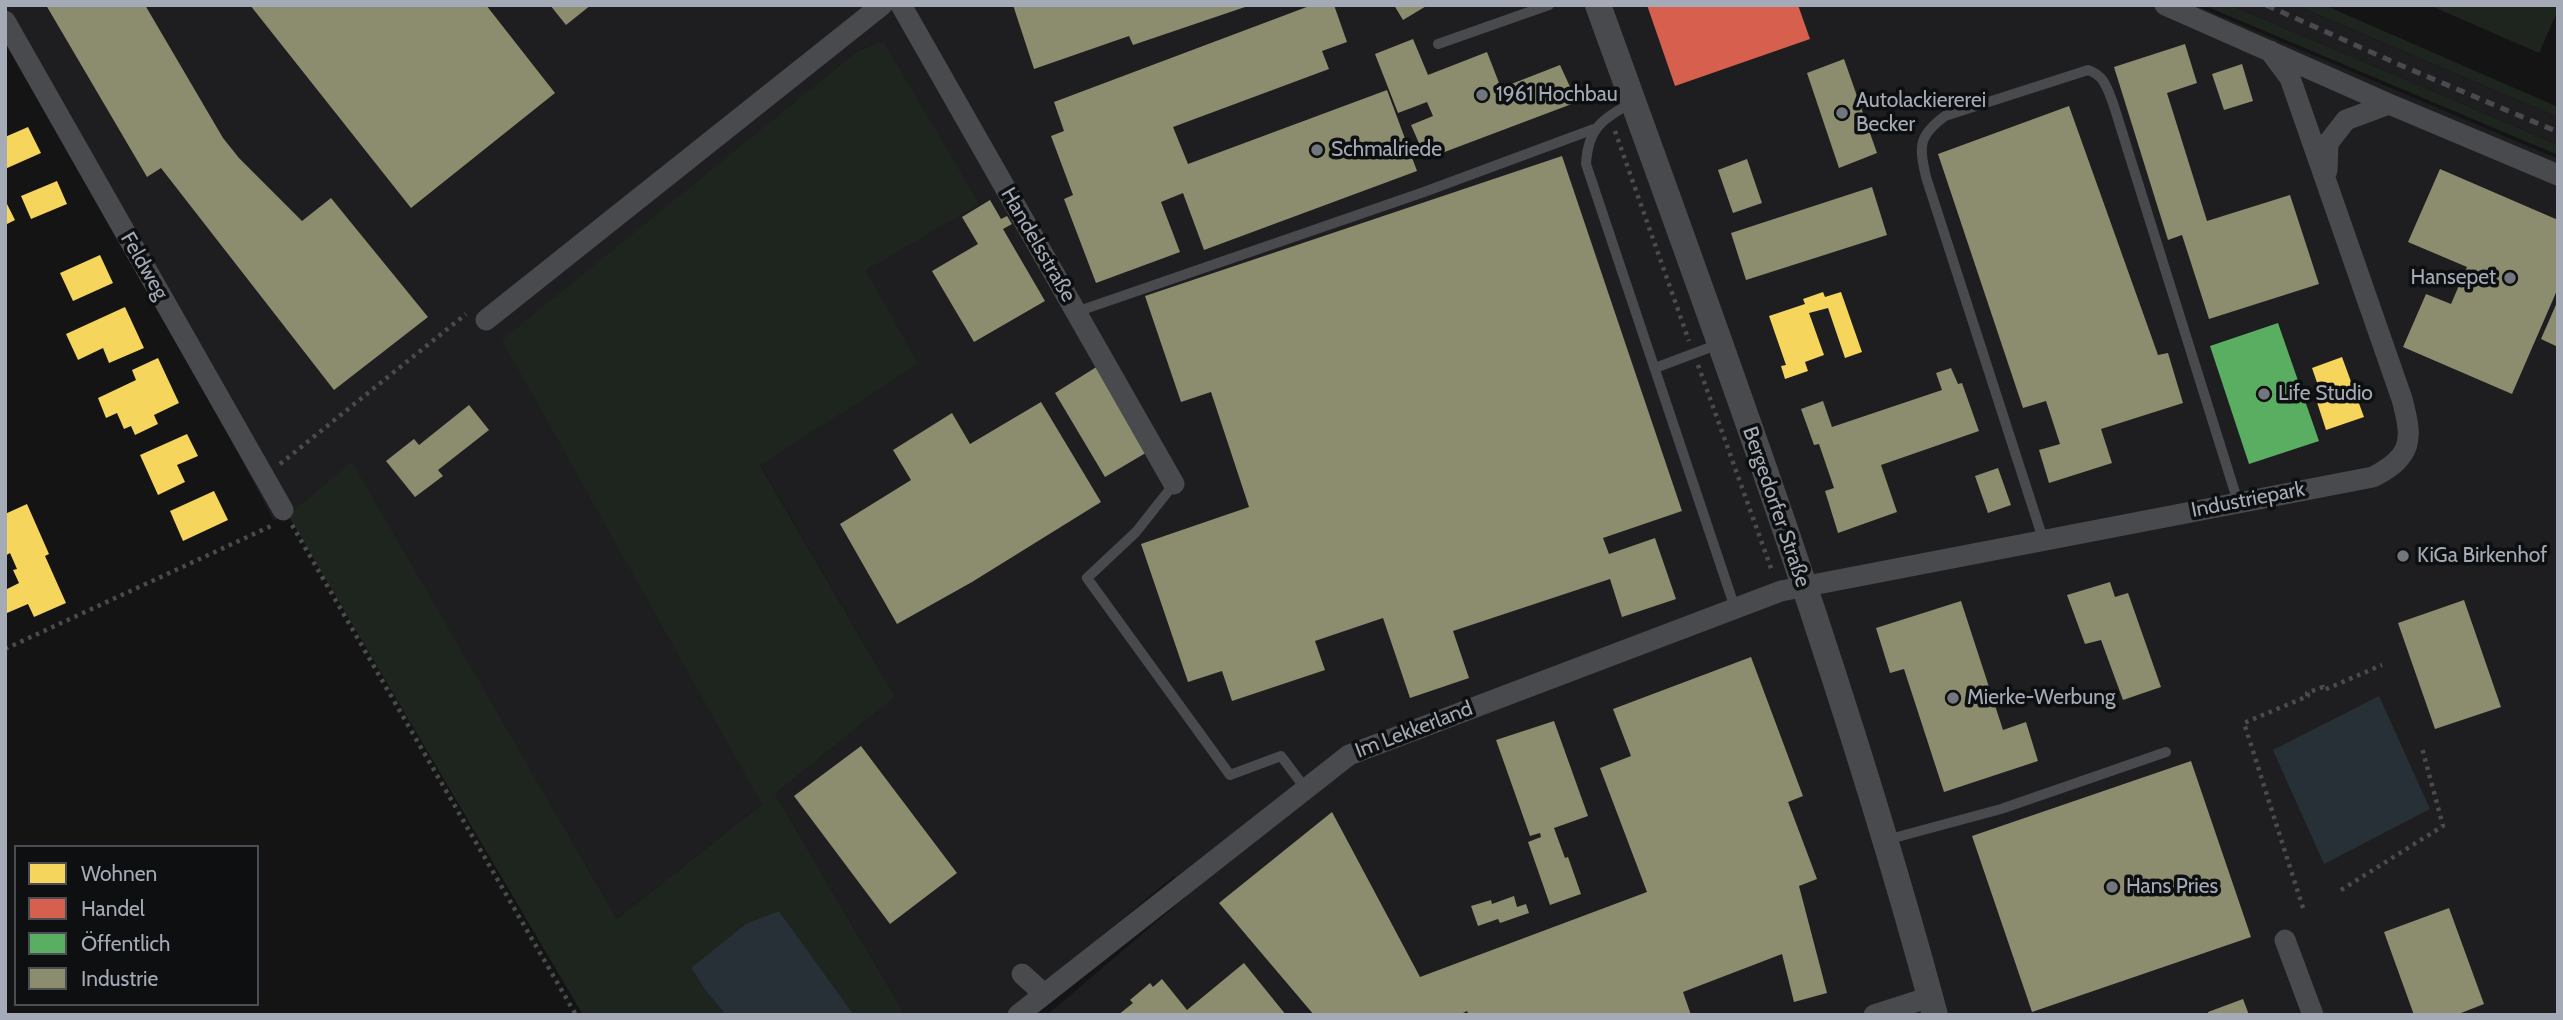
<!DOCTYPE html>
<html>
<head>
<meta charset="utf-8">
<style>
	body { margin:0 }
	#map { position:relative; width:2563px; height:1020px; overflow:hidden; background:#141414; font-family:Cabin,sans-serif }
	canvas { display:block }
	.frame { position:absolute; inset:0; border:7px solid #a5abb6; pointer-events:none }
	.legend { position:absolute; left:14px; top:845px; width:245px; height:161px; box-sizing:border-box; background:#0e0f10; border:2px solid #4a4d52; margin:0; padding:9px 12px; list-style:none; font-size:21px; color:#a5abb6 }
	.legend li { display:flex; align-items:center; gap:14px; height:35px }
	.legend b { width:35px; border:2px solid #4a4d52 }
</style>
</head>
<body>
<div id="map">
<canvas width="2563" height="1020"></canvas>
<div class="frame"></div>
<ul class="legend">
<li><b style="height:19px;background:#f6d55c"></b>Wohnen</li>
<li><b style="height:19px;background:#d6604d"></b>Handel</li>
<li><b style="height:19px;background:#5aae61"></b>Öffentlich</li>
<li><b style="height:19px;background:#8c8c6e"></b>Industrie</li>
</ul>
</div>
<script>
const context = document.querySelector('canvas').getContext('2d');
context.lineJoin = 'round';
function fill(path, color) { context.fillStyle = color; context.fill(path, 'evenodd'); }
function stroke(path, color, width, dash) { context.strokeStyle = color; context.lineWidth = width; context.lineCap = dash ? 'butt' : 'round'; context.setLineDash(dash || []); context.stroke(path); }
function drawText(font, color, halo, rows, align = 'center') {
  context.font = font + ' Cabin,sans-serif'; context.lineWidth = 7; context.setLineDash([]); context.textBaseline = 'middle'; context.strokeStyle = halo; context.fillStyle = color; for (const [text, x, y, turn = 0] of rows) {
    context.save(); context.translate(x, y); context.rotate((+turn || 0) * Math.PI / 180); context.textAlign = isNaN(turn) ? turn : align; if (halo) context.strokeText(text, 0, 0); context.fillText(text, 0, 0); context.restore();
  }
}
const built = new Path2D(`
	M5 5H2195L2558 159V1015H1047L1188 895 1174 876 1007 1015H905L775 794 895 697 760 464 917 364 866 270 883 41 856 52 503 340 763 803 617 919 352 463 288 515 274 521 5 15Z
	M2230 5H2296L2558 117V145Z`);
const green = new Path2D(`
	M2203 5H2230L2558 145V155Z
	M2296 5H2324L2558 107V117Z
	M2429 5H2558V10L2539 53Z
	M883 41 979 204 866 270 918 364 760 465 895 697 775 794 905 1015H854L779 911 716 950 691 968 705 990 726 1015H583L288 515 352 462 617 919 762 804 502 340 856 52Z`);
const water = new Path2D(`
	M2379 696 2430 809 2324 864 2273 750Z
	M779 911 854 1015H726L705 990 691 968 746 924Z`);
const homes = new Path2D(`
	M28 127 41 153 5 169V137Z
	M57 181 67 204 31 219 21 196Z
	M5 200 15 220 5 225Z
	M100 255 113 283 73 301 60 273Z
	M1823 292 1825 297 1841 292 1862 352 1845 358 1828 308 1809 313 1824 355 1805 362 1808 371 1785 379 1781 366 1786 365 1769 316 1805 304 1803 299Z
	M125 307 144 348 109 363 103 348 78 360 66 334Z
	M2342 357 2364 417 2326 430 2316 399 2322 397 2312 368Z
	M158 358 179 403 154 415 158 424 135 435 131 426 124 429 117 413 106 418 98 398 136 380 132 370Z
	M187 434 198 456 177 465 185 482 158 495 140 455Z
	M214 491 228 520 183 541 170 511Z
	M27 504 49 554 45 556 66 603 34 617 28 604 7 613 5 609V590L19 583 13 570 17 569 10 553 5 556V514Z`);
const shops = new Path2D(`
	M1647 5H1798L1810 39 1675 86Z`);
const public = new Path2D(`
	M2278 323 2319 441 2249 464 2210 346Z`);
const industry = new Path2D(`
	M46 5H145L223 138 239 158 302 221 331 198 428 317 334 390 161 168 147 177Z
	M250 5H486L555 93 411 208Z
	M550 5H591L566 25Z
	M1013 5H1248V6L1133 45 1129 36 1034 69Z
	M1312 5H1334L1347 42 1322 51 1329 69 1173 127 1188 164 1387 90 1417 171 1204 250 1183 193 1161 202 1180 252 1096 283 1064 199 1073 195 1051 136 1064 131 1054 102Z
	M1394 5H1428L1403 20Z
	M1413 39 1428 75 1487 52 1501 88 1560 65 1577 102 1426 159 1411 125 1433 116 1427 102 1398 113 1375 54Z
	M2185 44 2197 83 2167 93 2207 221 2290 195 2319 284 2209 319 2182 235 2168 240 2114 67Z
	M1844 59 1877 153 1839 168 1807 73Z
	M2242 64 2253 101 2224 110 2212 74Z
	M2069 106 2158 355 2168 353 2183 403 2101 429 2112 463 2049 483 2039 450 2060 444 2046 401 2023 408 1938 154Z
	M1562 156 1682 511 1603 538 1609 554 1655 538 1676 599 1622 617 1610 579 1453 631 1469 678 1410 698 1383 618 1315 641 1325 670 1232 701 1222 671 1188 682 1141 544 1249 507 1211 392 1181 402 1145 296Z
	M1747 159 1762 203 1733 213 1718 170Z
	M2440 169 2558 220V288L2512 394 2403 347 2426 294 2451 304 2467 267 2408 242Z
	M1872 187 1887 235 1746 280 1731 233Z
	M990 200 1001 219 1007 216 1012 224 1003 229 1045 301 974 342 932 271 978 244 962 217Z
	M2558 300V347L2541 339Z
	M1098 366 1149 451 1105 477 1055 393Z
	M1951 368 1958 384 1962 383 1979 431 1881 465 1897 512 1838 533 1825 491 1834 488 1819 444 1814 445 1801 409 1823 401 1832 427 1942 390 1936 373Z
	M1041 402 1101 502 972 582 897 624 840 524 911 480 893 450 952 413 970 444Z
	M469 405 489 430 438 470 443 476 415 497 386 461 414 439 419 445Z
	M1998 468 2011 505 1988 513 1975 476Z
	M2110 582 2115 597 2128 593 2161 687 2123 700 2101 640 2085 644 2067 595Z
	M2464 600 2501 707 2435 729 2398 623Z
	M1961 601 2003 730 2026 722 2038 761 1944 792 1904 669 1890 673 1876 628Z
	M1751 657 1803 796 1788 802 1817 879 1799 886 1827 993 1794 1002 1782 954 1683 992 1691 1015H1469L1467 1011 1459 1015H1314L1219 903 1332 812 1420 977 1647 892 1600 768 1631 756 1613 709Z
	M1554 721 1588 816 1554 828 1565 858 1568 857 1581 894 1550 905 1528 842 1541 837 1540 833 1530 836 1496 740Z
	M861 746 957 873 890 924 794 796Z
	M2191 761 2251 937 2032 1012 1972 836Z
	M1514 896 1517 907 1526 904 1529 913 1500 923 1498 919 1478 926 1471 906 1491 900 1492 904Z
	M2449 908 2484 1004 2456 1015H2414L2384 932Z
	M1244 963 1286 1015H1118L1133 1003 1130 1000 1150 983 1153 987 1162 979 1187 1010Z
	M2243 999 2249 1015H2209L2208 1012Z`);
const path = new Path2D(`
	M1615 131 1689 341
	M1698 365 1772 571
	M280 464 466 314
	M292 525 576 1015
	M5 649 271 526
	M2341 890 2443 826 2422 748
	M2303 908 2244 723 2308 696 2307 693 2323 687 2324 690 2382 665`);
const service = new Path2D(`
	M1438 44 1549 5
	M1633 102C1603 119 1588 127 1586 164L1735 608
	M1076 312 1424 192 1594 129
	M1655 368 1719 344
	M1174 484 1136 532 1087 578 1230 775 1281 756 1305 788
	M2043 539 1926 177C1919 146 1918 136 1945 116L2088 70C2104 75 2107 88 2113 103L2238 502
	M1886 840 2001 809 2166 752`);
const minor = new Path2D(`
	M901 5 1174 484
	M2165 5 2389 104 2558 175
	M5 21 283 510
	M2327 171 2328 143 2346 120 2389 104
	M486 320 882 5
	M2285 940 2313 1015
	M1022 974 1044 994
	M1018 1015 1349 755 1781 591 2373 477C2413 456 2413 440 2402 399L2290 78 2270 51
	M1874 1015 1930 997`);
const tertiary = new Path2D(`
	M1598 5C1719 339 1843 672 1935 1015`);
const rail = new Path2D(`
	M2266 5 2400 65 2558 132`);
const markers = [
	[1482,95,7,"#72767d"],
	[1842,113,7,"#72767d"],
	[1317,150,7,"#72767d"],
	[2510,278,7,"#72767d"],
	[2264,394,7,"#72767d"],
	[2403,556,7,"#72767d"],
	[1953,698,7,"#72767d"],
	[2112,887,7,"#72767d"]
];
const poiNames = [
	["1961 Hochbau",1496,95],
	["Autolackiererei",1856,101],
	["Becker",1856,125],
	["Schmalriede",1331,150],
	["Hansepet",2496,278,"right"],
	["Life Studio",2278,394],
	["KiGa Birkenhof",2417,556],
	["Mierke-Werbung",1967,698],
	["Hans Pries",2126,887]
];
const streetNames = [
	["Handelsstraße",1038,245,60],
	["Feldweg",144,266,60],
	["Industriepark",2248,500,-11],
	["Bergedorfer Straße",1776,507,71],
	["Im Lekkerland",1414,730,-21]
];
fill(built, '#1e1e20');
fill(green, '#1e251e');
fill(water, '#273036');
fill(homes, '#f6d55c');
fill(shops, '#d6604d');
fill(public, '#5aae61');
fill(industry, '#8c8c6e');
stroke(path, '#4a4b4f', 4.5, [3.5, 5]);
stroke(service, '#484a4d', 10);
stroke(minor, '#484a4d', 21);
stroke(tertiary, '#484a4d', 26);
stroke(rail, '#494a4d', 5, [9, 7]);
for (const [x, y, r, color] of markers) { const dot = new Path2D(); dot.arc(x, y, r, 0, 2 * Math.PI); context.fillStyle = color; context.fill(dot); stroke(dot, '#0e0f10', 2.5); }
drawText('21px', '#a5abb6', '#0e0f10', poiNames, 'left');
drawText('21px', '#a5abb6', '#0e0f10', streetNames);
</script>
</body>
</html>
